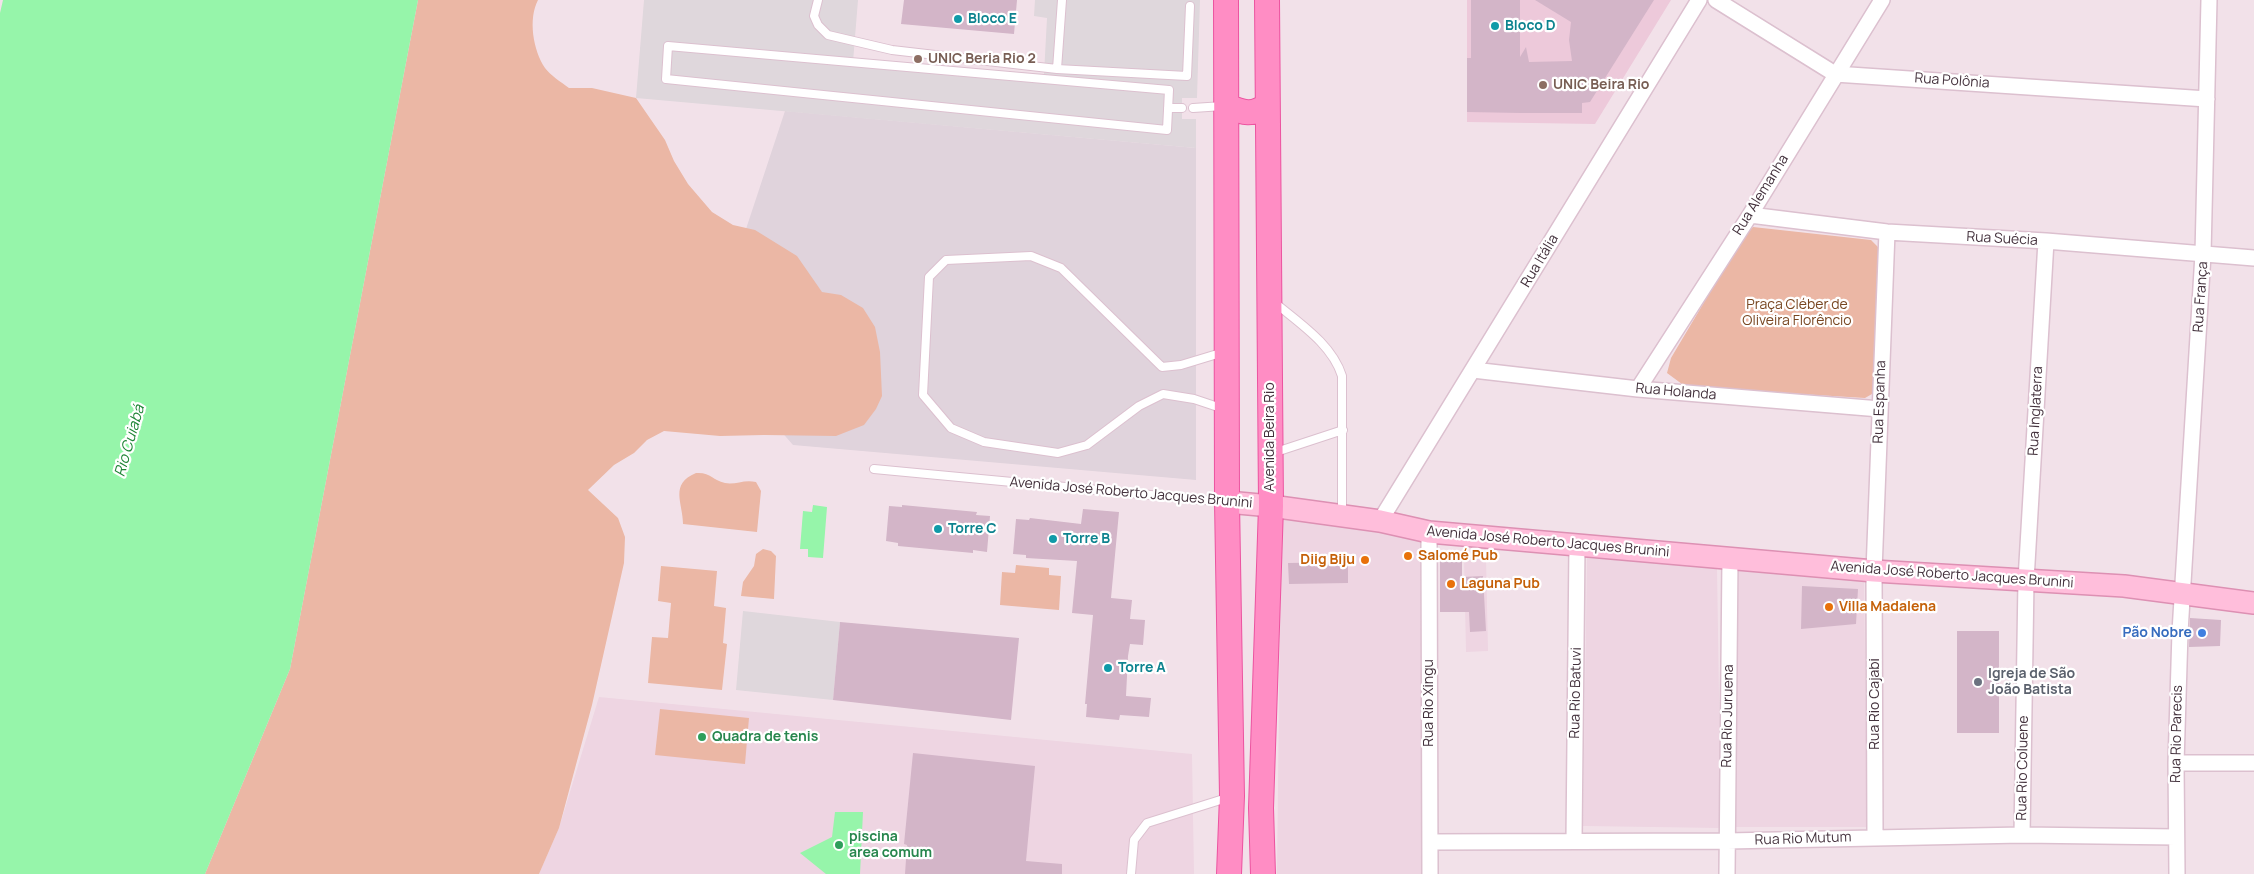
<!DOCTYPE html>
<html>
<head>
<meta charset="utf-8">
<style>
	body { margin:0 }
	canvas { display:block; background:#f2e1e9 }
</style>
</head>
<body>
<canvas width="2254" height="874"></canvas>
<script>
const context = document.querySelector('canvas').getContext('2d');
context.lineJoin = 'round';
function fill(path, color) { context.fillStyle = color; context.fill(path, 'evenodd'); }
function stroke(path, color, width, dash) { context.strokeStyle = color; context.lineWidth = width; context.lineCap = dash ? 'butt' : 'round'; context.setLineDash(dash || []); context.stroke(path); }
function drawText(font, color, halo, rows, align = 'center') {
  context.font = font + ' Manrope,sans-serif'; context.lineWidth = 4.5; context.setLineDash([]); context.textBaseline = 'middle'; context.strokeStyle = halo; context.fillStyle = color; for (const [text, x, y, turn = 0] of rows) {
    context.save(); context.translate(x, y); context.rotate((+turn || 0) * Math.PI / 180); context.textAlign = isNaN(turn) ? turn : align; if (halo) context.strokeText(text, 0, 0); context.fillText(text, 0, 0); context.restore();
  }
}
const residential = new Path2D(`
	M1281 518 1420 537 1422 874H1277Z
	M1464 557H1486L1488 651 1466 652Z
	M1587 558 1717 567 1721 828 1583 826Z
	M1733 567 1864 576 1867 827H1734Z
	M599 697 1192 754 1194 874H539L559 828Z`);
const industrial = new Path2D(`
	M785 111 1196 148V480L793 445 707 347Z`);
const education = new Path2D(`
	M1467 0H1671L1595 124 1467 122Z`);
const green = new Path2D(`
	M418 0H538C528 19 533 50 545 68 550 75 561 82 569 88H592L636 98 665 140 674 161 688 184 712 212 733 225 755 230 797 256 822 292 841 295 863 308 875 327 880 352 882 396 876 409 864 425 836 436 764 435 720 436 664 431 647 440 634 453 614 465 588 490 618 518 625 537 624 563 592 705 559 828 539 874H205L290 669Z
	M1753 227 1871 240 1880 249 1875 387 1872 394 1865 398 1686 387 1667 373 1671 358 1744 235Z
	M696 473C711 472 712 480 725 483 736 485 744 479 756 482L761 491 757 532 683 524C683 503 669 484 696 473Z
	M763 549 771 551 776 556 774 599 741 596 743 582 754 566 756 554Z
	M1016 565 1049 568V575L1061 576 1059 610 1000 605 1002 572 1015 573Z
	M661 566 717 571 714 606 726 608 723 643 727 644 722 690 648 683 652 637 668 638 671 603 658 601Z
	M660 709 749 718 745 764 655 755Z`);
const parking = new Path2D(`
	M644 0H858L853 62 1044 74 1047 18 1034 16 1035 0H1200L1197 98H1182V119H1196V148L636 98Z
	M743 611 840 622 833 700 736 690Z`);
const water = new Path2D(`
	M3 0H418L290 669 205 874H0V13Z
	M813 505 827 507 823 558 808 557V549H800L803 511 812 512Z
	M835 812H863L860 874H826L800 853 832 837Z`);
const building = new Path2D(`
	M904 0H1017L1014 34 901 24Z
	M1471 0H1520V57L1526 47 1529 62 1572 61 1569 40 1571 22 1535 0H1654L1590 102 1582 103V113H1520L1467 112V58H1471Z
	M902 505 977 512 976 515 990 516 987 552 973 550V553L898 546V543L886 541 889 506 902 507Z
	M1083 509 1119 512 1111 598 1132 600 1130 619 1145 620 1143 645 1130 644 1128 656 1126 696 1151 698 1149 717 1120 715 1119 720 1086 717 1087 704H1085L1093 615 1072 613 1077 561 1026 558V555L1013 554 1016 519 1029 520 1030 518 1081 524Z
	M1440 556H1462V577L1483 576 1486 631 1470 632 1469 612H1440Z
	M1348 562V583L1289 584 1288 563Z
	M1802 586 1858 589 1856 624 1801 629Z
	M2190 618 2221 620 2220 646 2189 647Z
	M840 622 1019 638 1011 720 833 700Z
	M1957 631H1999V733H1957Z
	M913 753 1035 766 1026 861 1062 864V874H905L907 845 904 844Z`);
const service = new Path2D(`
	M818 0 814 16 818 25 828 35 892 50 1057 69 1187 76 1190 6
	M668 46 1169 90 1167 130 666 79Z
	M1057 69 1062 0
	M1168 108H1182
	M1193 108 1223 106
	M1274 302C1299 323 1332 344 1342 376V515
	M1224 352 1181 365 1162 367 1061 268 1031 256 946 260 929 277 923 395 951 428 984 442 1058 453 1087 445 1139 406 1163 394 1194 399 1224 409
	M1273 453 1343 430
	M874 469 1225 502
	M1131 874 1134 840 1147 823 1230 797`);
const minor = new Path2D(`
	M1716 0 1835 74 2207 99
	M1750 215 1887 232 2046 241 2254 258
	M1473 370 1638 389 1880 409
	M1638 389 1750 215 1882 0
	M1380 521 1699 0
	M1429 532 1430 874
	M2176 763H2254
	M2022 835 2026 580 2046 241
	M1875 837 1874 571 1887 232
	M1574 840 1577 545
	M1430 842 1727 841 2022 835 2176 837
	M1727 874 1730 559
	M2177 874 2176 763 2180 632 2203 254 2209 0`);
const secondary = new Path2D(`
	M1227 502 1271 506 1380 521 1429 532 1874 571 2124 586 2254 603`);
const primary = new Path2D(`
	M1226 0 1227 502 1232 796 1229 874
	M1227 106C1243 113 1253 116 1267 105
	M1263 874 1261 808 1271 506 1267 0`);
const markers = [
	[958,19,5,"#0f9aa8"],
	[1495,26,5,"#0f9aa8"],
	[918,59,5,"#8d6e63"],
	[1543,85,5,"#8d6e63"],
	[938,529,5,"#0f9aa8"],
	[1053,539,5,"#0f9aa8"],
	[1408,556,5,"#e8710a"],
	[1365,560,5,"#e8710a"],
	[1451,584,5,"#e8710a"],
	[1829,607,5,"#e8710a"],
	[2202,633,5,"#3f7fe0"],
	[1108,668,5,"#0f9aa8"],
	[1978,682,5,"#6b7280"],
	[702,737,5,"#2e9e5b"],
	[839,845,5,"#2e9e5b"]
];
const cultureNames = [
	["Bloco E",968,19],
	["Bloco D",1505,26],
	["Torre C",948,529],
	["Torre B",1063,539],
	["Torre A",1118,668]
];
const educationNames = [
	["UNIC Beria Rio 2",928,59],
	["UNIC Beira Rio",1553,85]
];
const streetNames = [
	["Rua Polônia",1952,81,4],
	["Rua Alemanha",1761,195,-58],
	["Rua Suécia",2002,239,3],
	["Rua Itália",1540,261,-59],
	["Rua França",2201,297,-86],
	["Rua Holanda",1676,392,5],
	["Rua Espanha",1880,402,-88],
	["Rua Inglaterra",2036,411,-87],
	["Avenida Beira Rio",1270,437,-90],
	["Avenida José Roberto Jacques Brunini",1131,493,5],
	["Avenida José Roberto Jacques Brunini",1548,542,5],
	["Avenida José Roberto Jacques Brunini",1952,575,4],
	["Rua Rio Batuvi",1576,693,-89],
	["Rua Rio Xingu",1429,703,-90],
	["Rua Rio Cajabi",1875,704,-90],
	["Rua Rio Juruena",1728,716,-89],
	["Rua Rio Parecis",2177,734,-89],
	["Rua Rio Coluene",2023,768,-89],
	["Rua Rio Mutum",1803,839,-2]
];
const parkNames = [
	["Praça Cléber de",1797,305],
	["Oliveira Florêncio",1797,321]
];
const foodNames = [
	["Salomé Pub",1418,556],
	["Diig Biju",1355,560,"right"],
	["Laguna Pub",1461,584],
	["Villa Madalena",1839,607]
];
const shopNames = [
	["Pão Nobre",2192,633]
];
const worshipNames = [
	["Igreja de São",1988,674],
	["João Batista",1988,690]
];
const leisureNames = [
	["Quadra de tenis",712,737],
	["piscina",849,837],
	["area comum",849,853]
];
const waterNames = [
	["Rio Cuiabá",130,441,-74]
];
fill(residential, '#eed5e2');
fill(industrial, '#e0d3dc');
fill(education, '#edc9da');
fill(green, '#ebb7a5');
fill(parking, '#dfd7dc');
fill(water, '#96f5aa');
fill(building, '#d3b5c8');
stroke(service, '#dcc0cf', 10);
stroke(minor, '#dcc0cf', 18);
stroke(secondary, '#dd90b3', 24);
stroke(primary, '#ec54a0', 26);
stroke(service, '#fff', 8);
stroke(minor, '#fff', 15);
stroke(secondary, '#ffbedb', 21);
stroke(primary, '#ff8dc4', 24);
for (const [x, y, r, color] of markers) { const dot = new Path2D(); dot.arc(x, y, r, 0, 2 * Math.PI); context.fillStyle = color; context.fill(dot); stroke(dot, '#fff', 2); }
drawText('bold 14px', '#0d838f', '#fff', cultureNames, 'left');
drawText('bold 14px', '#785e54', '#fff', educationNames, 'left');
drawText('14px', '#43313c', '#fff', streetNames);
drawText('14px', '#784621', '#fff', parkNames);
drawText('bold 14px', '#c56008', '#fff', foodNames, 'left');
drawText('bold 14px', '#366cbe', '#fff', shopNames, 'right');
drawText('bold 14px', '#5b616d', '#fff', worshipNames, 'left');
drawText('bold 14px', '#27864d', '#fff', leisureNames, 'left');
drawText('italic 15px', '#1e8435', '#fff', waterNames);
</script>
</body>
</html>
